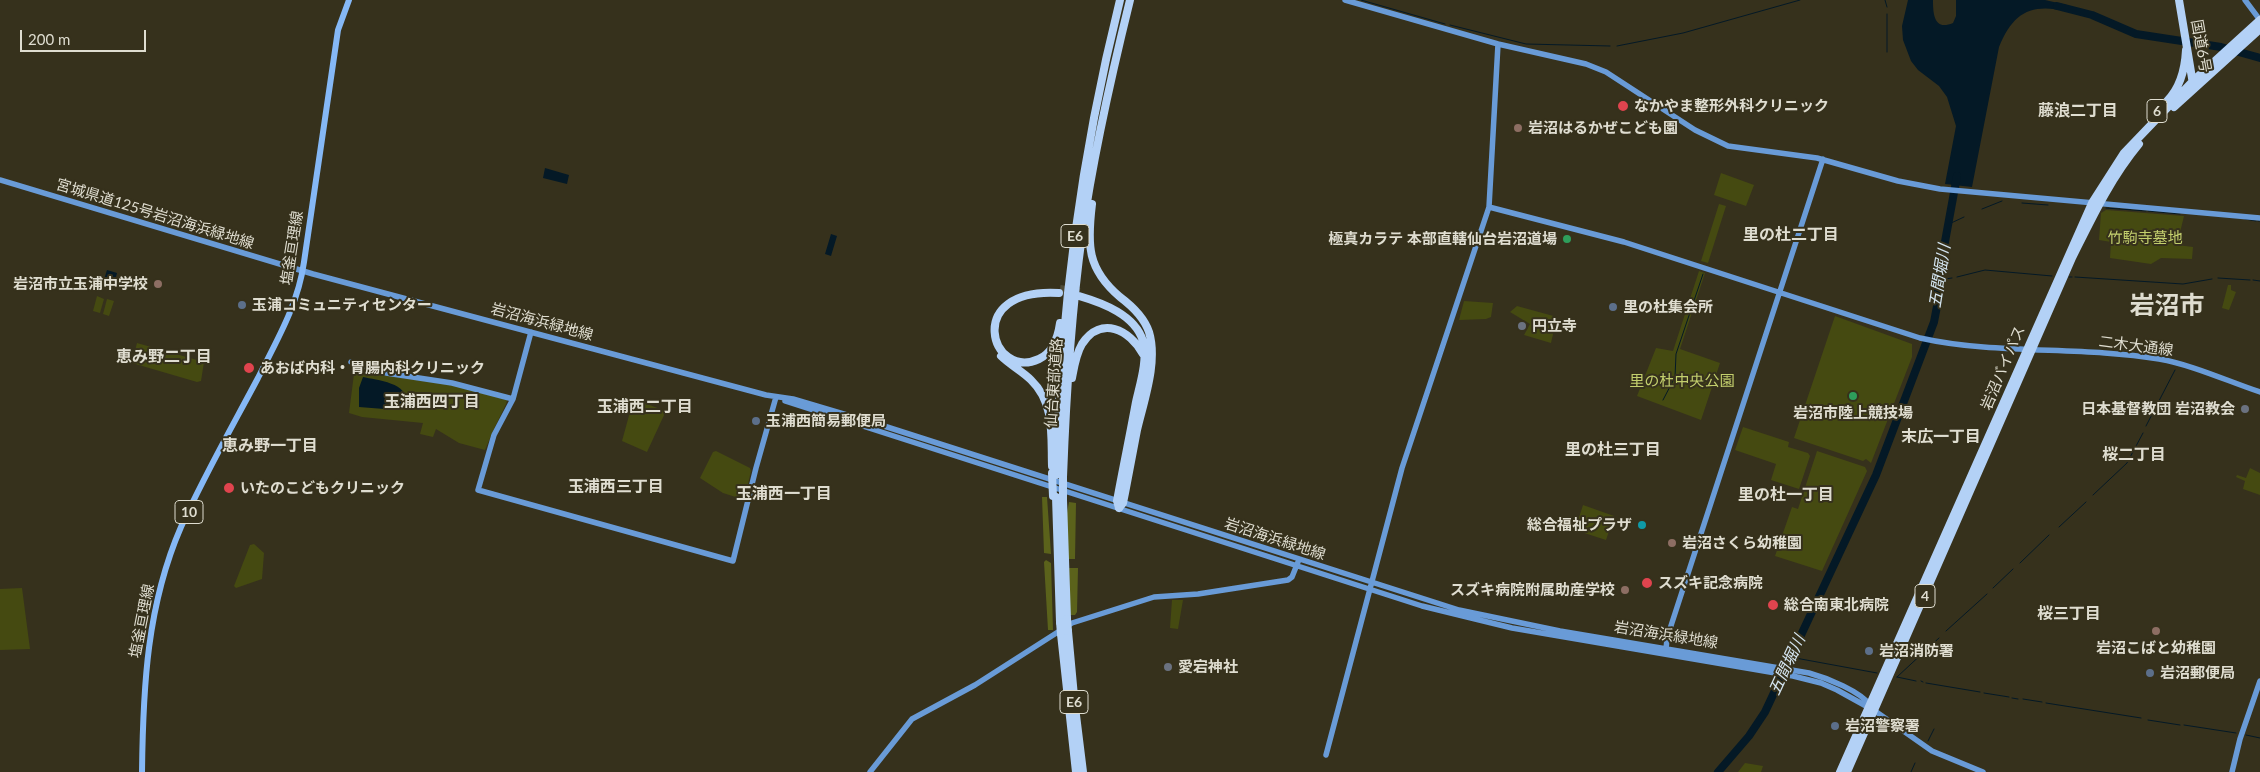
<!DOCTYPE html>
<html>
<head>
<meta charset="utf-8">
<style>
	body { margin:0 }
	#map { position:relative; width:2260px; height:772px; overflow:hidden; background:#36311c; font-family:Lato,sans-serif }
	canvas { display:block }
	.scale { position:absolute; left:20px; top:30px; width:126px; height:22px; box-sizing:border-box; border:2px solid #dfddd0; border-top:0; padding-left:6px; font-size:15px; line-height:18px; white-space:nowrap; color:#dfddd0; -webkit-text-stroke:4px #36311c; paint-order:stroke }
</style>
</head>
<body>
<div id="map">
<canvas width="2260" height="772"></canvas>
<div class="scale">200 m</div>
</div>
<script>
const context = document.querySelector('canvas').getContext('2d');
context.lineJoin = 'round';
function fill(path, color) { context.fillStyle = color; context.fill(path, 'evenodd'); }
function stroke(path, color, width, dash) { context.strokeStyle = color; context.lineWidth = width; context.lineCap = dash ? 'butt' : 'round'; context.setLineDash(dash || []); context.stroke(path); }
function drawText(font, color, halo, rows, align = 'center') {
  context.font = font + ' Lato,"Noto Sans JP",sans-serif'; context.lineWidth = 4; context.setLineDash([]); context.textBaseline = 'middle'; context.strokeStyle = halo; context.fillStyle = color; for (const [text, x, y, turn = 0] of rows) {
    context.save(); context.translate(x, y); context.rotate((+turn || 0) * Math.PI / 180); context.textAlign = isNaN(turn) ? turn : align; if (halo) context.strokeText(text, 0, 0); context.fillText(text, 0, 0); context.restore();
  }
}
const green = new Path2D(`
	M1721 173 1754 185 1746 206 1714 195Z
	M1719 204 1726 206 1708 263 1701 261Z
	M2106 210 2184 216 2177 245 2193 247 2192 259 2161 258 2151 264 2110 258 2111 242 2099 240 2101 213Z
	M1699 271 1705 273 1680 349 1720 363 1701 420 1637 396 1656 348 1673 351Z
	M2228 285H2231V290L2236 292 2229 310 2222 308Z
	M97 296 104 299 100 313 93 311Z
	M107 299 114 301 109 316 103 314Z
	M1464 301 1493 303 1491 317 1486 319 1459 320Z
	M1517 306 1557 317 1551 343 1524 335 1530 324 1510 312Z
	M1835 316 1912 344V357L1871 463 1866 459 1863 461 1794 438Z
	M137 343 204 362 201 381 197 382 132 363Z
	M355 366 387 376 452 385 507 400 506 404 493 431 485 450 459 443 436 429 433 437 420 434 423 423 362 417 349 413Z
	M636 400 663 410 665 413 647 452 622 441 633 401Z
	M1743 427 1789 442 1788 447 1808 453 1810 456 1799 489 1771 480 1776 464 1735 450Z
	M716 451 750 468 751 471 745 497 742 499 723 493 700 478 713 452Z
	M1817 451 1865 467 1867 471 1822 571 1775 556 1792 507 1798 509Z
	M2250 468 2260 473V495L2243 489 2245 481 2236 477 2237 475 2246 478Z
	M1583 505 1614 516 1606 540 1575 530Z
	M254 544 264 553 262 579 236 588 234 586 250 545Z
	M22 588 30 649 0 650V589Z
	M1172 600H1183L1178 629 1170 628Z
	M1745 763 1763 766 1761 772H1738Z`);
const forest = new Path2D(`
	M1042 497H1047L1051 554 1044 553Z
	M1069 502 1076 503 1075 559H1067L1066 518Z
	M1046 560 1051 563 1053 630H1048L1044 562Z
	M1069 568H1078L1077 612 1075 615H1070Z`);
const water = new Path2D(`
	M1908 0H1933C1933 14 1934 31 1953 23L1956 16V0H2045L2067 5 2066 11C2030 3 2013 13 1999 47L1972 187 1945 184 1956 126 1947 97 1939 86 1918 70 1911 61 1903 40 1902 26Z
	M545 168 569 175 567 184 543 178Z
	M831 234 837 236 831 256 825 254Z
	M107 270 117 273 113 289 102 286Z
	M363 377C376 380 411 383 405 403L397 410 359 407V388Z`);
const stream = new Path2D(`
	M1361 0 1445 24
	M1885 0 1887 7
	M1887 14V52
	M1450 25 1526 44 1610 46
	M1617 46 1683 33 1800 0
	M2022 203 2048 205
	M2106 208 2146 211
	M1982 209 2002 201
	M2148 211 2180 214
	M2245 219 2256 221
	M2258 221H2260
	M1949 224 1964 217
	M1957 277 1985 270 2052 276
	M2069 277H2072
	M2075 277 2183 284 2212 279
	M2218 278 2250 280
	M1938 280 1952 278
	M2253 280 2260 281
	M1663 400 1675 377 1676 354 1703 274
	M2146 426 2175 370
	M2093 495 2127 463 2143 433
	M2059 527 2086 502
	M2020 563 2049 535
	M1993 588 2013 569
	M1946 631 1987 594
	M1790 657 1877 673
	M1897 677 1939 638
	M1897 677 1916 681
	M1921 681 1923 682
	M1926 683 1980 692
	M1984 693 2009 697
	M2012 698 2018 699
	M2023 699 2042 702
	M2046 703 2141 718
	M2148 720 2180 725
	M2184 725 2236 733
	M2246 735 2260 738
	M1928 741 1934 729
	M1911 772 1915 763`);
const river = new Path2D(`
	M2057 6 2092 15 2136 34 2221 47 2260 58
	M1718 772 1749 736 1765 712 1876 475 1934 322 1938 301V280L1957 176`);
const highwayTunnel = new Path2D(`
	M1060 289 1080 292`);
const secondary = new Path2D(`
	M1345 0 1498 44 1586 64 1606 72 1695 130 1728 146 1817 158 1898 181 1940 189 2260 218
	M2245 0 2260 20
	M0 180 313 274 766 395 793 399 884 426 1459 610 1560 631 1809 673C1827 678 1861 691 1872 707
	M1489 207 1624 242 1920 338C1996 355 2081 346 2159 359 2193 365 2227 381 2260 392
	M531 332 513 399 494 435 478 490 733 561 756 468 776 397
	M351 362 386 373 452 383 513 399
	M785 401 1422 606 1512 628 1793 676 1821 683 1837 690 1875 711 1932 751 1983 772
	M1666 650 1667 638 1823 159
	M1326 755 1402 468 1489 207 1498 44
	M870 772 912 719 975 685 1072 623 1154 597 1198 594 1288 580 1292 577 1298 562
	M2232 772 2240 739 2260 681`);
const primary = new Path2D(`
	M142 772C143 687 147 605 181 527 204 476 232 427 258 378 277 340 298 305 304 262L338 30 349 0`);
const highway = new Path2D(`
	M2179 0 2193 84
	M2167 101C2181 87 2185 69 2186 50
	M2174 107 2260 29
	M1092 204C1087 245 1087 269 1120 297 1132 306 1144 317 1149 332 1158 362 1144 400 1137 430 1133 451 1129 472 1125 493L1123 503 1119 508
	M1059 293C962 287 991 381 1039 359 1052 353 1058 337 1060 323
	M1079 296C1103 303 1135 315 1143 341 1148 360 1140 384 1136 402 1130 435 1123 468 1117 501L1119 508
	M1001 356C1010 365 1022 371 1031 380 1055 403 1051 436 1052 466
	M1072 378C1074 367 1076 354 1082 344 1101 315 1130 330 1143 354
	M1056 475C1060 314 1081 156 1120 0
	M1063 477C1066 396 1071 315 1082 235 1093 156 1111 77 1130 0
	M1056 497 1060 622
	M1063 500 1067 619
	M1068 631 1075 707 1083 772
	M1061 634 1076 772
	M1840 772 2092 203 2124 153 2193 81 2260 20
	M1847 772 2072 258C2092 218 2110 179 2139 144`);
const highwayBridge = new Path2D(`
	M1052 473 1053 496
	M1063 500V477
	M1067 619 1068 631
	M1060 622 1061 634`);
const markers = [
	[1623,106,6,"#e0444e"],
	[1518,128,5,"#8d6e63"],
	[1567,239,5,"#2e9e5b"],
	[158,284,5,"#8d6e63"],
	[242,305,5,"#5c6f8a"],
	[1613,307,5,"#5c6f8a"],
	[1522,326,5,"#6b7280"],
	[249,368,6,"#e0444e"],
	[1853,396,5,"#2e9e5b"],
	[2245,409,5,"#6b7280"],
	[756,421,5,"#5c6f8a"],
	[229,488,6,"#e0444e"],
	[1642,525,5,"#0f9aa8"],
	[1672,543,5,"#8d6e63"],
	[1647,583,6,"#e0444e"],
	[1625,590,5,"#8d6e63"],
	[1773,605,6,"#e0444e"],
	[2156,631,5,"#8d6e63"],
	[1869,651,5,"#5c6f8a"],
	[1168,667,5,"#6b7280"],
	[2150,673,5,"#5c6f8a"],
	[1835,726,5,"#5c6f8a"]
];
const shields = [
	[2157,111,20],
	[1075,236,28],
	[189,512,28],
	[1925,596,20],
	[1074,702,28]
];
const shieldNames = [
	["6",2157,111],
	["E6",1075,236],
	["10",189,512],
	["4",1925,596],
	["E6",1074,702]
];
const streetNames = [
	["国道6号",2201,46,80],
	["宮城県道125号岩沼海浜緑地線",155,214,17],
	["塩釜亘理線",292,248,-81],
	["岩沼海浜緑地線",542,322,15],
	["二木大通線",2136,346,7],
	["岩沼バイパス",2003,368,-67],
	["仙台東部道路",1054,383,-86],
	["岩沼海浜緑地線",1275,539,18],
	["塩釜亘理線",142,621,-79],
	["岩沼海浜緑地線",1666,635,9]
];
const poiNames = [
	["なかやま整形外科クリニック",1634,106],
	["岩沼はるかぜこども園",1528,128],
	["極真カラテ 本部直轄仙台岩沼道場",1557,239,"right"],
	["岩沼市立玉浦中学校",148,284,"right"],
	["玉浦コミュニティセンター",252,305],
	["里の杜集会所",1623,307],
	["円立寺",1532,326],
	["あおば内科・胃腸内科クリニック",260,368],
	["日本基督教団 岩沼教会",2235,409,"right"],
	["岩沼市陸上競技場",1853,413,"center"],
	["玉浦西簡易郵便局",766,421],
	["いたのこどもクリニック",240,488],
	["総合福祉プラザ",1632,525,"right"],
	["岩沼さくら幼稚園",1682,543],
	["スズキ記念病院",1658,583],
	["スズキ病院附属助産学校",1615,590,"right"],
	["総合南東北病院",1784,605],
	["岩沼こばと幼稚園",2156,648,"center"],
	["岩沼消防署",1879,651],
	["愛宕神社",1178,667],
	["岩沼郵便局",2160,673],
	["岩沼警察署",1845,726]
];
const parkNames = [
	["竹駒寺墓地",2145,238],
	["里の杜中央公園",1682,381]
];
const neighbourhoodNames = [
	["藤浪二丁目",2078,111],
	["里の杜二丁目",1791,235],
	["恵み野二丁目",164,357],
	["玉浦西四丁目",432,402],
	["玉浦西二丁目",645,407],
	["末広一丁目",1941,437],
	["恵み野一丁目",270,446],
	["里の杜三丁目",1613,450],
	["桜二丁目",2134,455],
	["玉浦西三丁目",616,487],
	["玉浦西一丁目",784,494],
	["里の杜一丁目",1786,495],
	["桜三丁目",2069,614]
];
const waterNames = [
	["五間堀川",1940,276,-81],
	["五間堀川",1787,665,-65]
];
const townNames = [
	["岩沼市",2167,306]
];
fill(green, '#454a11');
fill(forest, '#5b621b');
fill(water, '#041926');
stroke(stream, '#041926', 1);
stroke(river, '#041926', 8);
stroke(highwayTunnel, '#4f4b37', 8, [8, 4]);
stroke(secondary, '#699bd7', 5.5);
stroke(primary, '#85b8f6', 6);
stroke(highway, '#b3d1f6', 8);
stroke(highwayBridge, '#b3d1f6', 8);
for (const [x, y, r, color] of markers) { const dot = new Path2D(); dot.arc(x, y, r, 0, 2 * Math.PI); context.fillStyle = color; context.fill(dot); stroke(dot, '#36311c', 2); }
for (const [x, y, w] of shields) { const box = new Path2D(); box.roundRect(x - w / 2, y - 11.5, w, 23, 4); context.fillStyle = '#36311c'; context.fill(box); stroke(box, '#dfddd0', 1); }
drawText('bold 14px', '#dfddd0', null, shieldNames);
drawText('15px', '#dfddd0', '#36311c', streetNames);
drawText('bold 15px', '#dfddd0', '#36311c', poiNames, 'left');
drawText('15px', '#c3cf6d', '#36311c', parkNames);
drawText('bold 16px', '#dfddd0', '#36311c', neighbourhoodNames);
drawText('italic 16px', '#d5e6f2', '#36311c', waterNames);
drawText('bold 25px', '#dfddd0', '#36311c', townNames);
</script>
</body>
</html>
